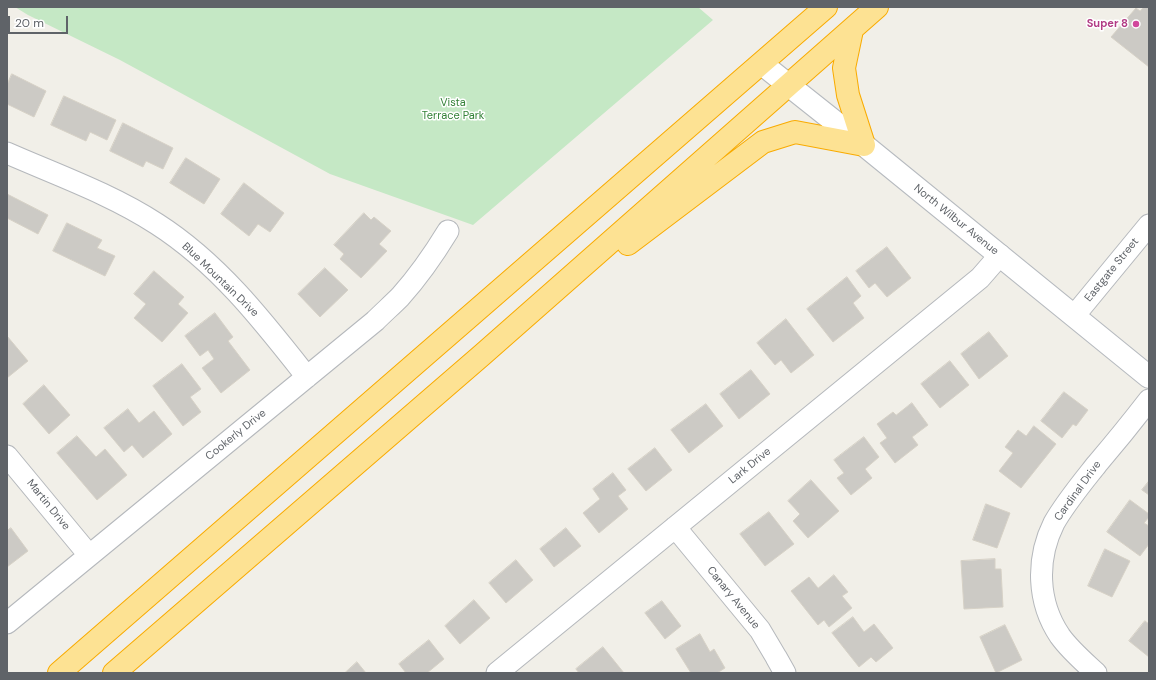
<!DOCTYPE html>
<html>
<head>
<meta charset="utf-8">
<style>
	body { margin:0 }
	#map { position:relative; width:1156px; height:680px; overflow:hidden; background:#f1efe8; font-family:"DM Sans",sans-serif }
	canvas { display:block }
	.frame { position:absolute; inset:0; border:8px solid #5f6368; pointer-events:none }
	.scale { position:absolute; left:8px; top:16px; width:60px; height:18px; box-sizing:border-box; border:2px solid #5f6368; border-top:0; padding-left:5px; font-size:12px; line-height:14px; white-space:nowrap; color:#5f6368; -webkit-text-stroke:3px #fff; paint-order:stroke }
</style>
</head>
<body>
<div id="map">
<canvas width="1156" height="680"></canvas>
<div class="frame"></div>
<div class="scale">20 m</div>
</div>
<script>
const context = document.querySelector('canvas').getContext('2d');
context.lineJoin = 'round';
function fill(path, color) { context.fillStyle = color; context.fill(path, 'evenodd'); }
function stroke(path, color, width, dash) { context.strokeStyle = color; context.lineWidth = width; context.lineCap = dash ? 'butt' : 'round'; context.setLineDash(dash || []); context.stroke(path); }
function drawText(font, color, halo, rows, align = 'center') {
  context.font = font + ' "DM Sans",sans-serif'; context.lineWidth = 3; context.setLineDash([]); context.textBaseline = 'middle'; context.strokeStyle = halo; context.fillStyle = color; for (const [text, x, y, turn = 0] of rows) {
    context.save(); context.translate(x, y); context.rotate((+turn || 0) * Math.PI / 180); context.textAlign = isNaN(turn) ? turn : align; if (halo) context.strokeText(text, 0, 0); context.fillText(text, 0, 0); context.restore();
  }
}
const green = new Path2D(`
	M15 7H698L713 20 473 225 330 174 120 60 28 15Z`);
const building = new Path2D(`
	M1144 7H1149V67L1111 37 1136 8 1140 11Z
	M12 74 46 91 34 117 7 104V85Z
	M64 96 116 120 107 140 90 132 86 141 51 125Z
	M123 123 173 148 163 169 146 161 143 167 110 151Z
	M186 158 220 179 204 204 170 183Z
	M244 183 284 213 270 232 258 224 249 236 221 214Z
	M7 194 48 215 38 234 7 218Z
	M364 213 371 220 374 217 391 231 379 244 387 251 361 278 340 259 344 254 334 245Z
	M67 223 102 240 97 248 115 256 105 276 53 251Z
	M887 247 911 278 887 297 875 283 869 288 856 271Z
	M325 268 348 290 320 317 298 294Z
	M154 271 184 297 178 304 188 313 162 342 134 318 146 304 134 294Z
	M847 277 861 296 853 303 864 318 833 342 807 309Z
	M215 313 233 337 228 341 250 370 221 393 202 368 214 359 208 350 200 356 185 336Z
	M786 319 814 355 791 373 781 360 775 365 757 343Z
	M989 332 1008 356 979 379 961 354Z
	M7 336 28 361 7 378Z
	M950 361 969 385 940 408 921 384Z
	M182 364 201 389 190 397 201 412 183 426 153 386Z
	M751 370 770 394 739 419 720 394Z
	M44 385 70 415 49 434 23 404Z
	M1064 392 1088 410 1076 426 1073 424 1062 438 1041 421Z
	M912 403 928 425 912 437 918 445 895 463 880 443 887 438 877 424 893 412 896 415Z
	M706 404 723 426 689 453 671 430Z
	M128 409 139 423 154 411 172 434 143 458 132 445 124 452 104 428Z
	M1034 426 1056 444 1021 488 999 471 1013 453 1005 447 1018 430 1026 436Z
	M77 436 96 457 105 449 127 475 97 500 57 453Z
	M864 437 879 457 865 469 872 478 851 495 837 478 844 473 834 460Z
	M655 448 672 470 646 491 628 469Z
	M613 473 626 490 618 496 628 509 599 533 583 513 600 499 593 489Z
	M811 480 839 511 808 538 793 521 800 514 788 501Z
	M1149 481V495L1142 490Z
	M1130 500 1149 514V517L1144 523 1149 526V544L1140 556 1107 532Z
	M986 504 1010 513 997 548 973 540Z
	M769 512 794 544 765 566 740 534Z
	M11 528 28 551 7 567V531Z
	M566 528 581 546 554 567 540 549Z
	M1105 549 1130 561 1112 597 1088 586Z
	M995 559V569H1001L1003 607 964 609 961 561Z
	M516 560 533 580 506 603 489 583Z
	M834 575 848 592 842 596 852 608 829 627 824 620 818 625 791 591 809 577 818 588Z
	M474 600 490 618 460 644 445 626Z
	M662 601 681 626 665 639 645 613Z
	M853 617 864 632 874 624 893 648 876 662 871 657 859 667 832 633Z
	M1145 621 1149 624V657L1129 641Z
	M1005 625 1022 660 996 673 980 637Z
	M700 634 710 652 714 649 725 668 717 673H691L676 649Z
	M429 640 444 659 427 673H406L399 664Z
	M603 647 624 673H579L576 669Z
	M357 662 366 673H345Z`);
const street = new Path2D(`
	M7 153C57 175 111 194 157 224 218 263 263 321 307 377
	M1074 316 1149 225
	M7 456 89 555
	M675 527 760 630 776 657 785 673
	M7 623 375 321C383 313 392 305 400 297 418 277 434 254 448 231
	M497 673 980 278 1000 255
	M1096 673C1083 661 1070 650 1060 636 1037 602 1036 559 1054 523 1066 502 1082 483 1097 464 1115 443 1132 422 1149 400`);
const secondary = new Path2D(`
	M762 64 864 145 1149 377`);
const highway = new Path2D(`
	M628 244 763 142 795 132 864 145 848 95 844 68 852 30
	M59 673 826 7
	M114 673 482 355 877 7`);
const markers = [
	[1136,24,4,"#d1479c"]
];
const hotelNames = [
	["Super 8",1128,24]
];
const parkNames = [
	["Vista",453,103],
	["Terrace Park",453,116]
];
const streetNames = [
	["North Wilbur Avenue",956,220,39],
	["Eastgate Street",1112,270,-51],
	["Blue Mountain Drive",220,280,44],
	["Cookerly Drive",236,435,-39],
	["Lark Drive",750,466,-39],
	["Cardinal Drive",1078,491,-54],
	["Martin Drive",48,505,51],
	["Canary Avenue",733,598,51]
];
fill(green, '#c5e8c5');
fill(building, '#cccac5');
stroke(building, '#d6d1c6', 1);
stroke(street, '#b5b8bc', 23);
stroke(secondary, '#b6babf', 24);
stroke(highway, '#f9ab00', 24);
stroke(street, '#fff', 21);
stroke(secondary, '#fff', 22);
stroke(highway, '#fde293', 22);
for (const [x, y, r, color] of markers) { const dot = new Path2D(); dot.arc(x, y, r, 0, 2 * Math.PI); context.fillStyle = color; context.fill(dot); stroke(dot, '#fff', 1.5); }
drawText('bold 11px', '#b23c85', '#fff', hotelNames, 'right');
drawText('11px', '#348238', '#fff', parkNames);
drawText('11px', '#5f6368', '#fff', streetNames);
</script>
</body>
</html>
